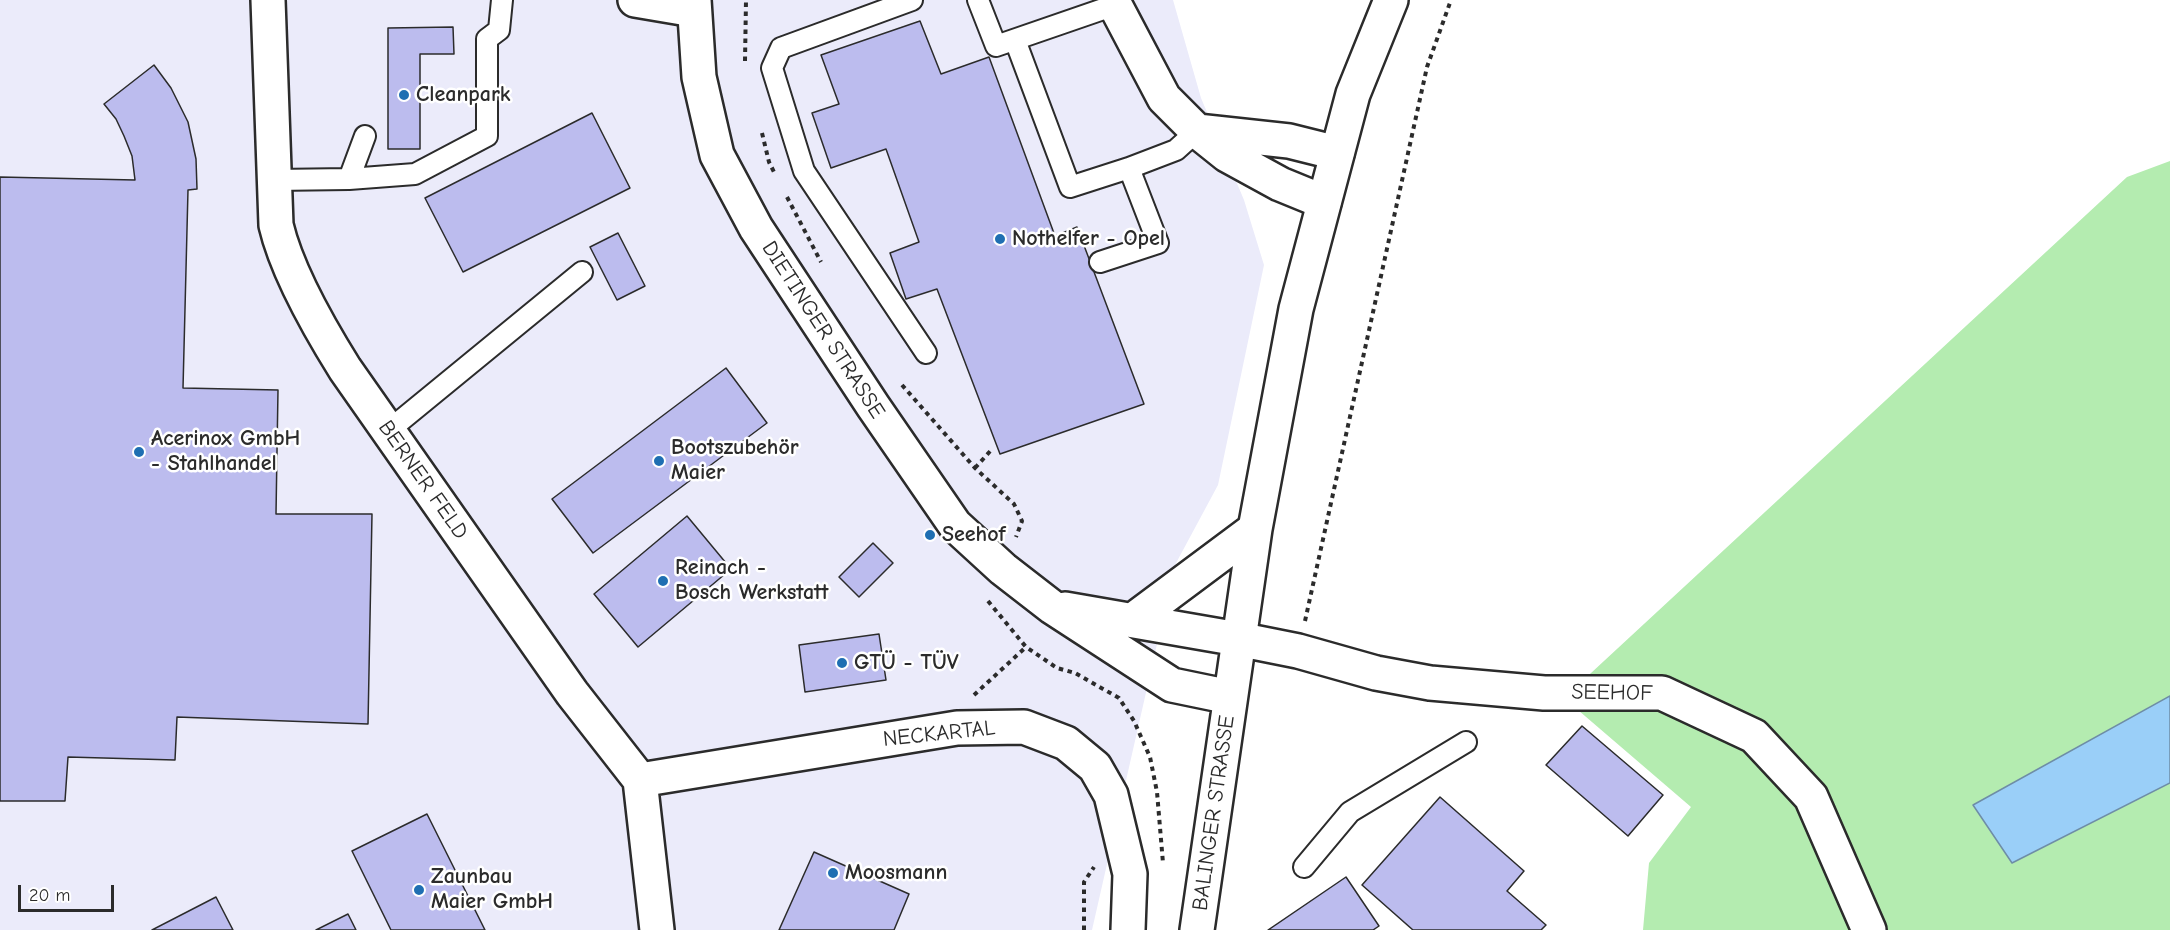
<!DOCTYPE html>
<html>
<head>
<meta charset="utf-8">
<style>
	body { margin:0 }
	#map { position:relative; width:2170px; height:930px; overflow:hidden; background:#fff; font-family:"Comic Neue",sans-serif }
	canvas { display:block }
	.scale { position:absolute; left:18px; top:885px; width:96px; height:27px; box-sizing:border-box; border:3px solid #2b2b2b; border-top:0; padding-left:8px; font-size:18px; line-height:21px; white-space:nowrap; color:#2b2b2b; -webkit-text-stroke:4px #fff; paint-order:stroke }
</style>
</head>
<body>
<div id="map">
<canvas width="2170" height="930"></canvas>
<div class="scale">20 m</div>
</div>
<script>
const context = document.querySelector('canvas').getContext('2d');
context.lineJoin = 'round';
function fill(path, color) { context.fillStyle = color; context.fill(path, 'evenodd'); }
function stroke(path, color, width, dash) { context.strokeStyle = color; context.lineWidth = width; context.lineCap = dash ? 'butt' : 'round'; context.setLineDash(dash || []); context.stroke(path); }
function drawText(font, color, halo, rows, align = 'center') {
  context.font = font + ' "Comic Neue",sans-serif'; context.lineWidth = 5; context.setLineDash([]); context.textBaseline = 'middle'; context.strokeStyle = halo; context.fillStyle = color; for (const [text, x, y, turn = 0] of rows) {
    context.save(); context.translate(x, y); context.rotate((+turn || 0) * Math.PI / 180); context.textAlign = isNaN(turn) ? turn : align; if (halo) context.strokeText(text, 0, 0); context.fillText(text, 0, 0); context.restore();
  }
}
const built = new Path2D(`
	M0 0H1173L1201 98 1244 200 1264 265 1218 485 1175 565 1092 930H0Z`);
const green = new Path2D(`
	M2170 161V930H1643L1649 863 1691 807 1564 698 2127 177Z`);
const water = new Path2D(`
	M2170 696V783L2012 863 1973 805Z`);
const building = new Path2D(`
	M920 21 941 74 989 57 1055 236 1077 227 1144 404 1000 454 937 289 906 299 890 253 919 242 886 149 831 168 812 113 839 104 821 55Z
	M453 27 454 54H420V149H388V28Z
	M154 65 171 88 188 122 196 159 197 189 188 190 183 388 278 390 276 514H372L368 724 177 717 175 760 68 757 65 801H0V177L135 180 132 156 124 136 116 119 104 104Z
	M592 113 630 188 463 272 425 198Z
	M618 233 645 286 617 300 590 247Z
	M726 368 767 423 593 553 552 499Z
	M687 516 731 569 638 647 594 594Z
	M873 543 893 563 859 597 839 577Z
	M879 634 886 680 805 692 799 645Z
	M1582 726 1663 795 1628 836 1546 765Z
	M1440 797 1524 871 1507 891 1546 925 1541 930H1413L1362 885Z
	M427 814 485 930H391L352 851Z
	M814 852 909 894 894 930H779Z
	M1346 877 1379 926 1373 930H1268Z
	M216 897 233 930H152Z
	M348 914 356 930H316Z`);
const path = new Path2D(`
	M745 61 746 0
	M762 133 769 162 775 174
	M787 197 821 262
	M902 385 975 468 1014 504 1022 521 1016 537
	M975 468 993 448
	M988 601 1026 647 1057 668 1075 673 1119 698 1134 721 1150 757 1157 792 1163 863
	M1305 621 1427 67 1451 0
	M974 695 1026 647
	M1084 930V882L1094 867`);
const lane = new Path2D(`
	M912 0 781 48 772 68 804 171 926 353
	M978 0 996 46 1115 5
	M1015 40 1070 187 1129 168
	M349 179 415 174 487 136V39L499 30 502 0
	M274 180 349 179 365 136
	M1100 262 1158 243 1129 168 1176 150 1197 131
	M388 431 582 272
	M1304 867 1350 812 1466 742`);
const street = new Path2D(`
	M268 0 276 225C287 272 320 329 345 369L572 693 640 780 657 930
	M635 0 694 10
	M1115 5 1164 98 1197 131 1227 155 1280 184 1324 202
	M1197 131 1289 141 1337 153
	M1238 639 1298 651 1376 673 1430 683 1544 693H1662L1754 736 1811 797 1869 930
	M640 780 957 728 1024 727 1066 743 1095 767 1111 795 1130 874 1128 930`);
const secondary = new Path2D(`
	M694 0 699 77 717 155 756 228 873 406 955 525 1003 569 1052 607 1172 685 1230 697
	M1065 609 1238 639
	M1133 620 1255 529
	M1197 930 1255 529 1296 309 1353 94 1391 0`);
const markers = [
	[404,95,6,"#1f6fb2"],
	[1000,239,6,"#1f6fb2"],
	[139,452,6,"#1f6fb2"],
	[659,461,6,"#1f6fb2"],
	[930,535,6,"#1f6fb2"],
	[663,581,6,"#1f6fb2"],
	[842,663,6,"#1f6fb2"],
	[833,873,6,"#1f6fb2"],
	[419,890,6,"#1f6fb2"]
];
const poiNames = [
	["Cleanpark",416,95],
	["Nothelfer - Opel",1012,239],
	["Acerinox GmbH",151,439],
	["- Stahlhandel",151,464],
	["Bootszubehör",671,448],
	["Maier",671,473],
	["Seehof",942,535],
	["Reinach -",675,568],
	["Bosch Werkstatt",675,593],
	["GTÜ - TÜV",854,663],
	["Moosmann",845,873],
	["Zaunbau",431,877],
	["Maier GmbH",431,902]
];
const streetNames = [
	["DIETINGER STRASSE",823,330,57],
	["BERNER FELD",423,480,55],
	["SEEHOF",1612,693,1],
	["NECKARTAL",939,734,-6],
	["BALINGER STRASSE",1214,813,-82]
];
fill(built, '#ebebfa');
fill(green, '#b4ecb0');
fill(water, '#9acff8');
stroke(water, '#6e8da6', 1.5);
fill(building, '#bcbcee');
stroke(building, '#2b2b2b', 1.5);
stroke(lane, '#2b2b2b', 24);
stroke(street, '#2b2b2b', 38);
stroke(secondary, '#2b2b2b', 38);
stroke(path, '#2b2b2b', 4, [4.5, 4.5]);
stroke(lane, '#fff', 20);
stroke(street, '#fff', 33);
stroke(secondary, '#fff', 33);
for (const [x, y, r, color] of markers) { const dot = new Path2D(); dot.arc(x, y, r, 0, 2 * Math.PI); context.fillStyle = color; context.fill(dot); stroke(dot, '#fff', 2); }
drawText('bold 22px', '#2b2b2b', '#fff', poiNames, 'left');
drawText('22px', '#2b2b2b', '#fff', streetNames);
</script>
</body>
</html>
